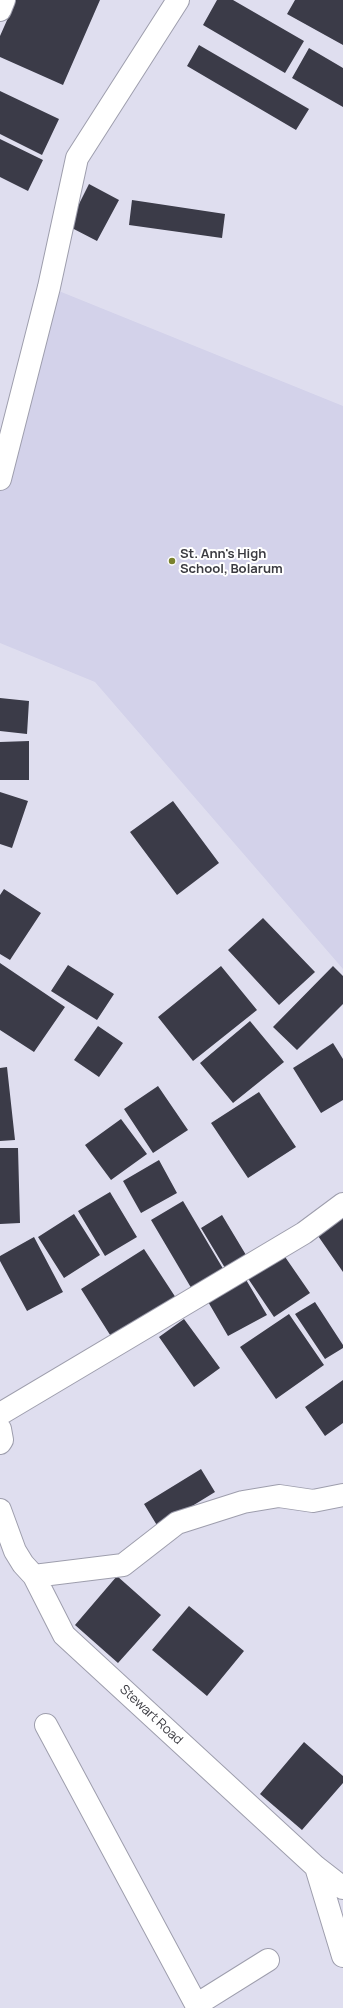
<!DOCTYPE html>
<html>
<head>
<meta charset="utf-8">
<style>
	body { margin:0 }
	canvas { display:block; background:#dfdeef }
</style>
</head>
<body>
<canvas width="343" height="2008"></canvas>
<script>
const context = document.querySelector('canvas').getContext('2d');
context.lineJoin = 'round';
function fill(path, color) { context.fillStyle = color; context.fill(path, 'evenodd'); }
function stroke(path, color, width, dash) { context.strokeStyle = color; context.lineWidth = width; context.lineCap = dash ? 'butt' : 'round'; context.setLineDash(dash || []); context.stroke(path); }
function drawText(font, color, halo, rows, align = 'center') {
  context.font = font + ' Manrope,sans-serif'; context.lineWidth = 4; context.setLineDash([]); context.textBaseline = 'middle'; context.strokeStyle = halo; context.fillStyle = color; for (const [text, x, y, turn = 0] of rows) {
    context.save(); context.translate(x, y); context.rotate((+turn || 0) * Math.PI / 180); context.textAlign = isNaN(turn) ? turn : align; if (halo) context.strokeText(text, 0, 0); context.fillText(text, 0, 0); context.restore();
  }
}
const built = new Path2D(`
	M49 287 343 406V969L95 682 0 643V479Z`);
const building = new Path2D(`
	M16 0H100L63 85 0 57V36Z
	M217 0H233L304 41 285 73 203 25Z
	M295 0H343V45L287 14Z
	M199 45 309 109 296 130 187 66Z
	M309 48 343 68V107L292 78Z
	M0 91 59 119 42 155 0 134Z
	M0 139 43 160 28 191 0 177Z
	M89 184 119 200 97 241 68 226Z
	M132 200 225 214 222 238 129 225Z
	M0 698 29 701 27 734 0 731Z
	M29 741V780H0V742Z
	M0 792 28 801 12 848 0 844Z
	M173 801 219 863 177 895 130 832Z
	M4 889 41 913 10 960 0 954V895Z
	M263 918 315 972 279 1005 228 950Z
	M0 963 65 1007 34 1052 0 1030Z
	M68 965 114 994 97 1020 51 991Z
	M221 966 257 1010 193 1061 158 1017Z
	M333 966 343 976V1004L297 1050 273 1027Z
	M250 1021 284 1062 233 1103 200 1063Z
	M98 1026 123 1043 99 1077 74 1060Z
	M333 1043 343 1059V1100L321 1113 293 1068Z
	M7 1067 15 1140 0 1141V1068Z
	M158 1086 188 1130 153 1153 124 1109Z
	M259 1092 296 1147 248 1178 211 1123Z
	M121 1119 147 1154 111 1180 85 1145Z
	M0 1148H18L20 1223 0 1224Z
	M159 1160 177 1193 141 1213 123 1181Z
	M110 1192 137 1237 105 1256 78 1211Z
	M183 1201 225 1272 193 1291 151 1220Z
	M74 1214 100 1255 64 1278 38 1237Z
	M343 1214V1272L316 1233Z
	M222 1215 246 1255 225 1268 201 1228Z
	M34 1237 63 1292 27 1311 0 1261V1256Z
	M144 1249 176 1298 112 1338 81 1289Z
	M281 1251 310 1293 274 1317 245 1274Z
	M245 1278 267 1315 228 1336 207 1300Z
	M315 1302 343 1345V1348L325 1359 295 1314Z
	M289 1314 324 1365 276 1399 240 1347Z
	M184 1319 220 1368 194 1387 159 1337Z
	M343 1380V1423L325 1436 305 1407Z
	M201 1469 215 1492 158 1527 144 1504Z
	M117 1576 161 1615 118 1663 75 1625Z
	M189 1606 244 1651 207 1696 152 1650Z
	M304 1742 343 1776V1783L302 1830 260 1794Z`);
const minor = new Path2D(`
	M0 10 4 0
	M0 479 49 287 77 158 178 0
	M0 1414 304 1233 343 1204
	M0 1429 2 1440 0 1443
	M0 1510 15 1551 23 1564 34 1576 64 1635 316 1867 343 1888
	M34 1576 123 1565 177 1523 243 1502 279 1496 313 1501 343 1495
	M46 1725 198 2008
	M316 1867 343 1956
	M196 2005 268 1960`);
const markers = [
	[172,561,4,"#7a822e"]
];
const poiNames = [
	["St. Ann's High",180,554],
	["School, Bolarum",180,569]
];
const streetNames = [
	["Stewart Road",151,1715,43]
];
fill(built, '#d3d2ea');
fill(building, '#3b3b48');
stroke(minor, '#9e9ead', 24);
stroke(minor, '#fff', 22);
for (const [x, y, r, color] of markers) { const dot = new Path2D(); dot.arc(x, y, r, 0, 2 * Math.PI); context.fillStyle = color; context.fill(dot); stroke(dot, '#fff', 1.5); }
drawText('bold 13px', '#3b3b41', '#fff', poiNames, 'left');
drawText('13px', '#3b3b41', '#fff', streetNames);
</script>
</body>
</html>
